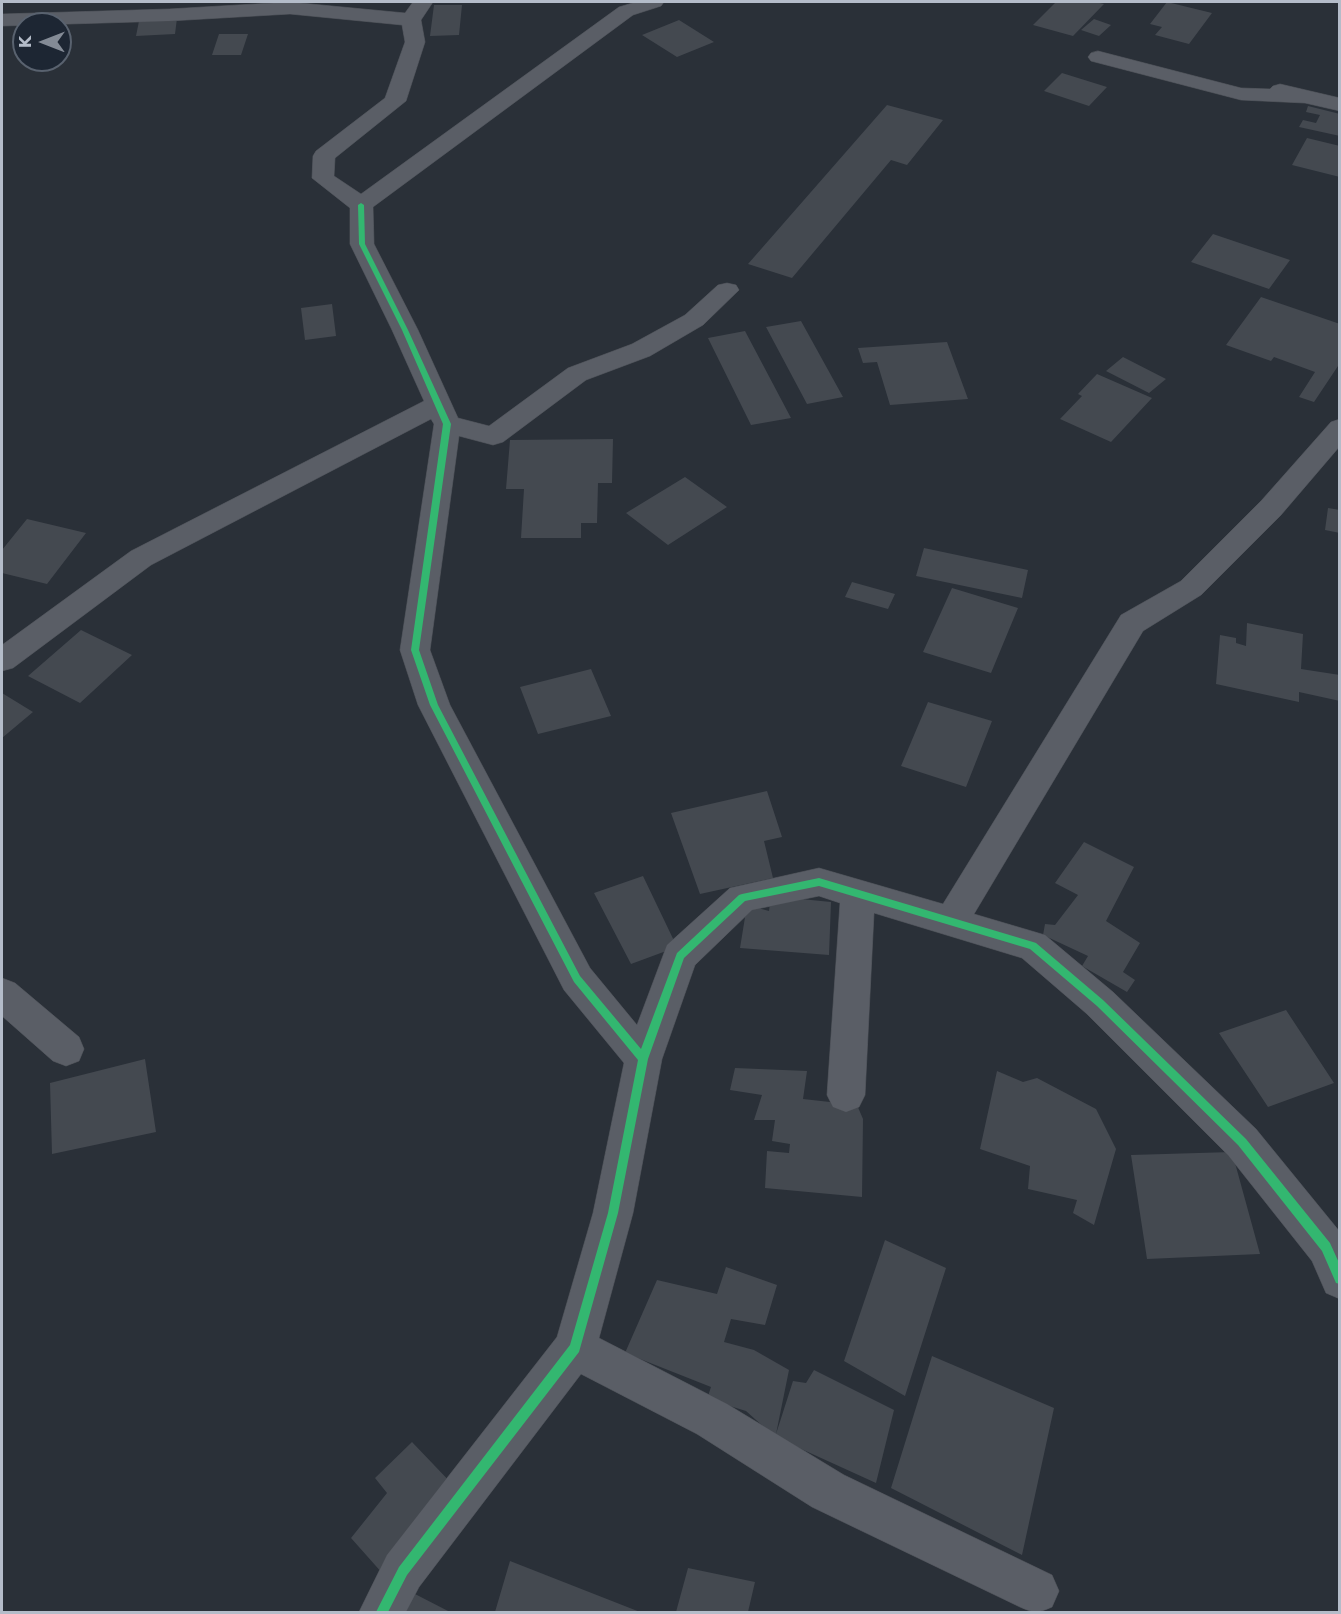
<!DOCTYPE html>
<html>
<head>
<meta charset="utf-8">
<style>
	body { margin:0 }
	#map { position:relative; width:1341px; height:1614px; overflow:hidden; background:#2a3038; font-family:"DejaVu Sans",sans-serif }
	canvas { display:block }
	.frame { position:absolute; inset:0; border:3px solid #b4bcc9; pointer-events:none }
	.north { position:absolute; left:12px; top:12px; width:60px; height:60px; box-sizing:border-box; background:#1d2633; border:2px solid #59626f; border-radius:50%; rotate:270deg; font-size:16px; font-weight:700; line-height:24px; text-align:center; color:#b4bcc9 }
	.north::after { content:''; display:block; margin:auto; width:21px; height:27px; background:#848b96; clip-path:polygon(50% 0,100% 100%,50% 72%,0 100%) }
</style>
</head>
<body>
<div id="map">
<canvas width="1341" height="1614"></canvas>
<div class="frame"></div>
<div class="north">K</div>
</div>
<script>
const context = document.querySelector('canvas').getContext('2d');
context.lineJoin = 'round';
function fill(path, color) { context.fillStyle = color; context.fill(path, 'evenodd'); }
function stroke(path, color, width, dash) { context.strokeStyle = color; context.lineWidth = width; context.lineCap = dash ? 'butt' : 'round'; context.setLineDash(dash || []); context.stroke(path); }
const building = new Path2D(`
	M1056 2H1095L1104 4 1073 36 1033 25Z
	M1167 2 1212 13 1189 44 1155 35 1162 27 1150 24Z
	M434 5H462L459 35 430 36Z
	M177 18 175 34 136 36 139 21Z
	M1094 19 1111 25 1099 36 1081 30Z
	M679 20 714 42 677 57 642 35Z
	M219 34H248L241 55H212Z
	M1062 73 1107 87 1089 106 1044 91Z
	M887 105 943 120 907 165 891 160 792 278 748 264Z
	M1308 106 1340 114V136L1299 127 1303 120 1316 123 1320 115 1306 112Z
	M1307 138 1340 146V177L1292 165Z
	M1213 234 1290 260 1269 289 1191 262Z
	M1261 297 1340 324V363L1314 402 1299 397 1315 372 1274 357 1271 361 1226 345Z
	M332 304 336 336 305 340 301 308Z
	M801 321 843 397 807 404 766 327Z
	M745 331 791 418 751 425 708 338Z
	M947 342 968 399 890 405 877 362 863 363 858 348Z
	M1123 357 1166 379 1149 393 1106 371Z
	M1097 374 1152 398 1111 442 1060 419 1082 396 1078 394Z
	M613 439 612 483H598L597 523H581V538H521L524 489H506L510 440Z
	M685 477 727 507 668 545 626 513Z
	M1328 508 1340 510V533L1325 530Z
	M27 519 86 533 47 584 2 573V550Z
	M924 548 1028 570 1022 598 916 576Z
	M852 582 895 594 888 609 845 597Z
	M952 588 1018 608 991 673 923 652Z
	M1247 623 1303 634 1301 669 1340 675V701L1299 692V702L1216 684 1220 635 1236 638V643L1246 646Z
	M81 630 132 655 80 703 28 676Z
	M591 669 611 716 538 734 520 687Z
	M2 693 33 712 2 738Z
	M928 702 992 721 966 787 901 766Z
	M767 791 782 837 764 841 773 878 700 894 671 813Z
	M1084 842 1134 867 1106 921 1140 943 1123 972 1135 980 1127 992 1082 966 1088 956 1043 935 1045 924 1055 925 1078 895 1055 883Z
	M643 876 677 947 631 964 594 893Z
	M771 896 831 902 829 955 740 948 747 905 769 911Z
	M1286 1010 1334 1083 1268 1107 1219 1033Z
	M145 1059 156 1132 52 1154 50 1083Z
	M735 1068 807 1071 803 1099 857 1105 863 1119 862 1197 765 1188 767 1151 789 1153 790 1144 772 1141 775 1120H754L762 1095 730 1090Z
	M997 1071 1023 1082 1037 1078 1096 1109 1116 1149 1094 1225 1073 1213 1077 1200 1028 1189 1030 1166 980 1149Z
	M1232 1152 1260 1254 1147 1259 1131 1155Z
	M885 1240 946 1268 905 1396 844 1361Z
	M726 1267 777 1285 765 1325 731 1319 724 1342 754 1350 789 1370 776 1434 793 1381 806 1383 814 1370 894 1410 876 1483 775 1437 746 1411 707 1399 711 1387 625 1353 657 1280 717 1294Z
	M932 1356 1054 1408 1022 1555 891 1488Z
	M412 1442 455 1487 383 1574 351 1538 387 1493 375 1478Z
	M510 1561 640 1612H495Z
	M688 1568 755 1582 748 1612H676Z
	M415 1594 450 1612H406Z`);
const minor = new Path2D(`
	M290 2 405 13 413 2H433L421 20 425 42 406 101 335 158 334 176 361 194 619 7 636 2H664L661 6 633 15 373 207 374 244 418 330 458 418 489 426 568 368 632 344 685 315 718 285 727 283 736 285 739 290 703 325 650 356 586 380 503 442 493 445 459 436 430 650 450 705 590 968 637 1025 667 945 730 888 819 868 943 904 1121 615 1181 581 1261 501 1331 422 1340 419V446L1281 515 1201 595 1143 631 974 914 1045 935 1113 992 1256 1129 1340 1232V1299L1326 1293 1312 1261 1228 1155 1087 1014 1022 958 874 913 865 1095 859 1107 846 1112 833 1107 827 1095 840 903 819 896 752 910 695 965 662 1059 633 1213 599 1338 727 1404 844 1475 1052 1575 1059 1591 1052 1607C1039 1613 1033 1613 1020 1607L812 1507 697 1434 581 1374 419 1587 406 1612H359L387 1555 557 1337 593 1213 624 1063 564 990 418 705 400 650 434 424 431 419 151 565 13 668 2 671V645L131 551 424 401 392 330 350 244V208L312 178 313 156 316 151 385 98 405 42 402 25 290 14 169 21 2 26V14L169 9Z
	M1098 51 1241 88 1270 89 1273 86 1280 84 1340 98V111L1305 103 1241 100 1091 61 1088 57 1091 53Z
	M2 978 15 983 79 1037 84 1049 79 1061 66 1066 53 1061 2 1016Z`);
const cycleway = new Path2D(`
	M361 203 364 205 365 244 408 330 451 424 419 650 438 705 580 976 641 1049 677 953 739 895 742 894 819 878 1033 942 1036 943 1103 1000 1246 1139 1330 1243 1340 1265V1284L1336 1283 1322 1251 1238 1145 1097 1006 1030 949 819 886 745 901 684 958 648 1059 618 1213 579 1352 407 1575 388 1612H376L399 1567 570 1345 608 1213 638 1060 574 982 430 705 411 650 443 424 402 330 359 244 358 205Z`);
fill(building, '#444950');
stroke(minor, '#484c53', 1);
fill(minor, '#5a5e66');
fill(cycleway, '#33b770');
</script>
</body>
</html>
